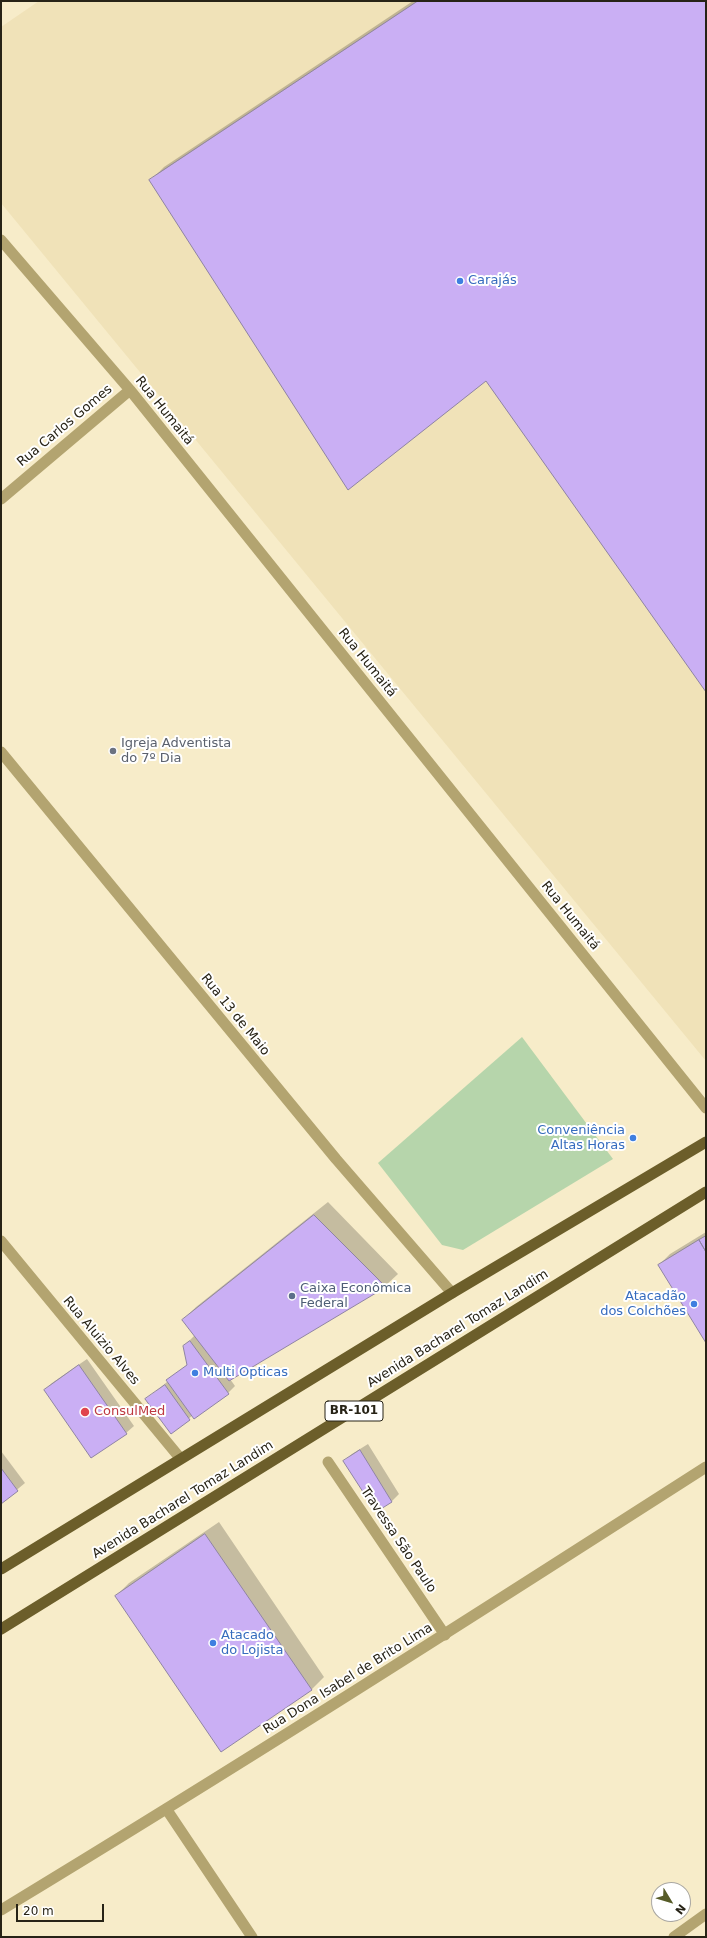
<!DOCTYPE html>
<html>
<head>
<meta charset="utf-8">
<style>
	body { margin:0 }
	#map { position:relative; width:707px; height:1938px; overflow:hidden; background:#f7ecc9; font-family:"DejaVu Sans",sans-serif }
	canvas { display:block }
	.frame { position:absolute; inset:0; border:2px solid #272316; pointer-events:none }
	.north { position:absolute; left:651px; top:1882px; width:40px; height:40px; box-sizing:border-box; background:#fff; border:1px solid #a9a7a2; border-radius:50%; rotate:128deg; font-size:11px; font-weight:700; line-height:16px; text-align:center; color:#272316 }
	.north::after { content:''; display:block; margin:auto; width:14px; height:18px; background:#565b28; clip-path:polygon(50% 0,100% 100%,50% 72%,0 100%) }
	.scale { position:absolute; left:16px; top:1904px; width:88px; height:18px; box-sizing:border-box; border:2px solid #272316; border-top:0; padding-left:5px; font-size:12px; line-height:14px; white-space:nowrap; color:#272316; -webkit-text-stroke:3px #fff; paint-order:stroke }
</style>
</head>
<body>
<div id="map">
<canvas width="707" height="1938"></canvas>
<div class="frame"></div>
<div class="north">N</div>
<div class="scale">20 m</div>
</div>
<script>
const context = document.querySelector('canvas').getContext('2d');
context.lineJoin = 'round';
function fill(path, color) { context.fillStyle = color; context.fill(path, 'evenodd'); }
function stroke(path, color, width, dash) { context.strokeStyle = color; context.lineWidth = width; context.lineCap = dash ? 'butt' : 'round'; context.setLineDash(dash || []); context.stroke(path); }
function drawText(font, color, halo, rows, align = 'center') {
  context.font = font + ' "DejaVu Sans",sans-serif'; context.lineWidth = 4; context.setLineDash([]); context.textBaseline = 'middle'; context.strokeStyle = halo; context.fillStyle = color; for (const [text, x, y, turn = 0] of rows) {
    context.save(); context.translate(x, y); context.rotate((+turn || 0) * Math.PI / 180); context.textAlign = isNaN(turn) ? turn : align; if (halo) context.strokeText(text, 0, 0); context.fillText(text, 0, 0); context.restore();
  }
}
const built = new Path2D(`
	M39 1H706V1061L1 203V27Z`);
const green = new Path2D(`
	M522 1037 613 1159 463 1250 442 1245 378 1163Z`);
const shadow = new Path2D(`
	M413 1H706V690L486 380 151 180 164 167Z
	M328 1202 398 1274 385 1286 230 1379 235 1386 228 1393 193 1415 171 1433 147 1399 188 1364 184 1346 195 1335 183 1320 196 1307Z
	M706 1232V1341L659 1265 670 1254Z
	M87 1359 134 1426 126 1433 45 1390 52 1383Z
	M368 1444 399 1494 392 1501 376 1511 345 1461 352 1454Z
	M1 1451 25 1483 1 1503Z
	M219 1522 324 1677 311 1690 116 1596 129 1583Z`);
const building = new Path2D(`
	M418 1H706V692L486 381 348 490 149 180Z
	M314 1215 386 1287 229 1381 182 1320Z
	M706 1236V1252L699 1240Z
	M699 1240 706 1252V1343L658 1265Z
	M190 1341 229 1394 194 1419 166 1380 187 1365 183 1346Z
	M79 1365 127 1434 91 1458 44 1390Z
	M165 1385 190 1420 171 1434 145 1399Z
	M360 1450 392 1502 376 1512 343 1461Z
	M1 1468 18 1491 1 1504Z
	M205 1534 312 1690 221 1752 115 1596Z`);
const service = new Path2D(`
	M328 1462 445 1635`);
const minor = new Path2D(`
	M1 240 130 390 706 1108
	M1 499 130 390
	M1 752 336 1159 452 1293
	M1 1241 180 1458
	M167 1810 252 1937
	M1 1910C239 1766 472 1617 706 1467
	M674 1937 706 1914`);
const trunk = new Path2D(`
	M1 1569 452 1293 706 1142
	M1 1629 706 1192`);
const markers = [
	[460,281,4,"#3f7fe0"],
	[113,751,4,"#6b7280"],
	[633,1138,4,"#3f7fe0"],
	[292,1296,4,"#5c6f8a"],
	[694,1304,4,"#3f7fe0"],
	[195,1373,4,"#3f7fe0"],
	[85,1412,5,"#e0444e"],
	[213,1643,4,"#3f7fe0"]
];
const shields = [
	[354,1411,58]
];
const shieldNames = [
	["BR-101",354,1411]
];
const shopNames = [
	["Carajás",468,281],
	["Conveniência",625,1131,"right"],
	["Altas Horas",625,1146,"right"],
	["Atacadão",686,1297,"right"],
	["dos Colchões",686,1312,"right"],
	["Multi Opticas",203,1373],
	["Atacado",221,1636],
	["do Lojista",221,1651]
];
const streetNames = [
	["Rua Humaitá",164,411,51],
	["Rua Carlos Gomes",65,426,-40],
	["Rua Humaitá",367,663,51],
	["Rua Humaitá",570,916,51],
	["Rua 13 de Maio",235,1015,51],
	["Avenida Bacharel Tomaz Landim",458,1329,-32],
	["Rua Aluizio Alves",101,1341,50],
	["Avenida Bacharel Tomaz Landim",183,1500,-32],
	["Travessa São Paulo",398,1540,56],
	["Rua Dona Isabel de Brito Lima",348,1679,-32]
];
const worshipNames = [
	["Igreja Adventista",121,744],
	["do 7º Dia",121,759]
];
const serviceNames = [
	["Caixa Econômica",300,1289],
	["Federal",300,1304]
];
const healthNames = [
	["ConsulMed",94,1412]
];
fill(built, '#f0e2b8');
fill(green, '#b6d5ab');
fill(shadow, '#0003');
fill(building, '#caaff4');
stroke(building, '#8f84a3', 1);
stroke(service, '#b3a470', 11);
stroke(minor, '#b3a470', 11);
stroke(trunk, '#6c5e2a', 11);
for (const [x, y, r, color] of markers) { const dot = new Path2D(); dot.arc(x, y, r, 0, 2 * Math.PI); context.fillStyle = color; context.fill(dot); stroke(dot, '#fff', 1.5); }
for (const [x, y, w] of shields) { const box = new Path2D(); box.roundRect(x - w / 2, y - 10, w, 20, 3); context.fillStyle = '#fff'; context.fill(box); stroke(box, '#272316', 1); }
drawText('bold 12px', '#272316', null, shieldNames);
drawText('13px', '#366cbe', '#fff', shopNames, 'left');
drawText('13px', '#272316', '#fff', streetNames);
drawText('13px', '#5b616d', '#fff', worshipNames, 'left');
drawText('13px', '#4e5e75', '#fff', serviceNames, 'left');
drawText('13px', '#be3a42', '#fff', healthNames, 'left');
</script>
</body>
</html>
